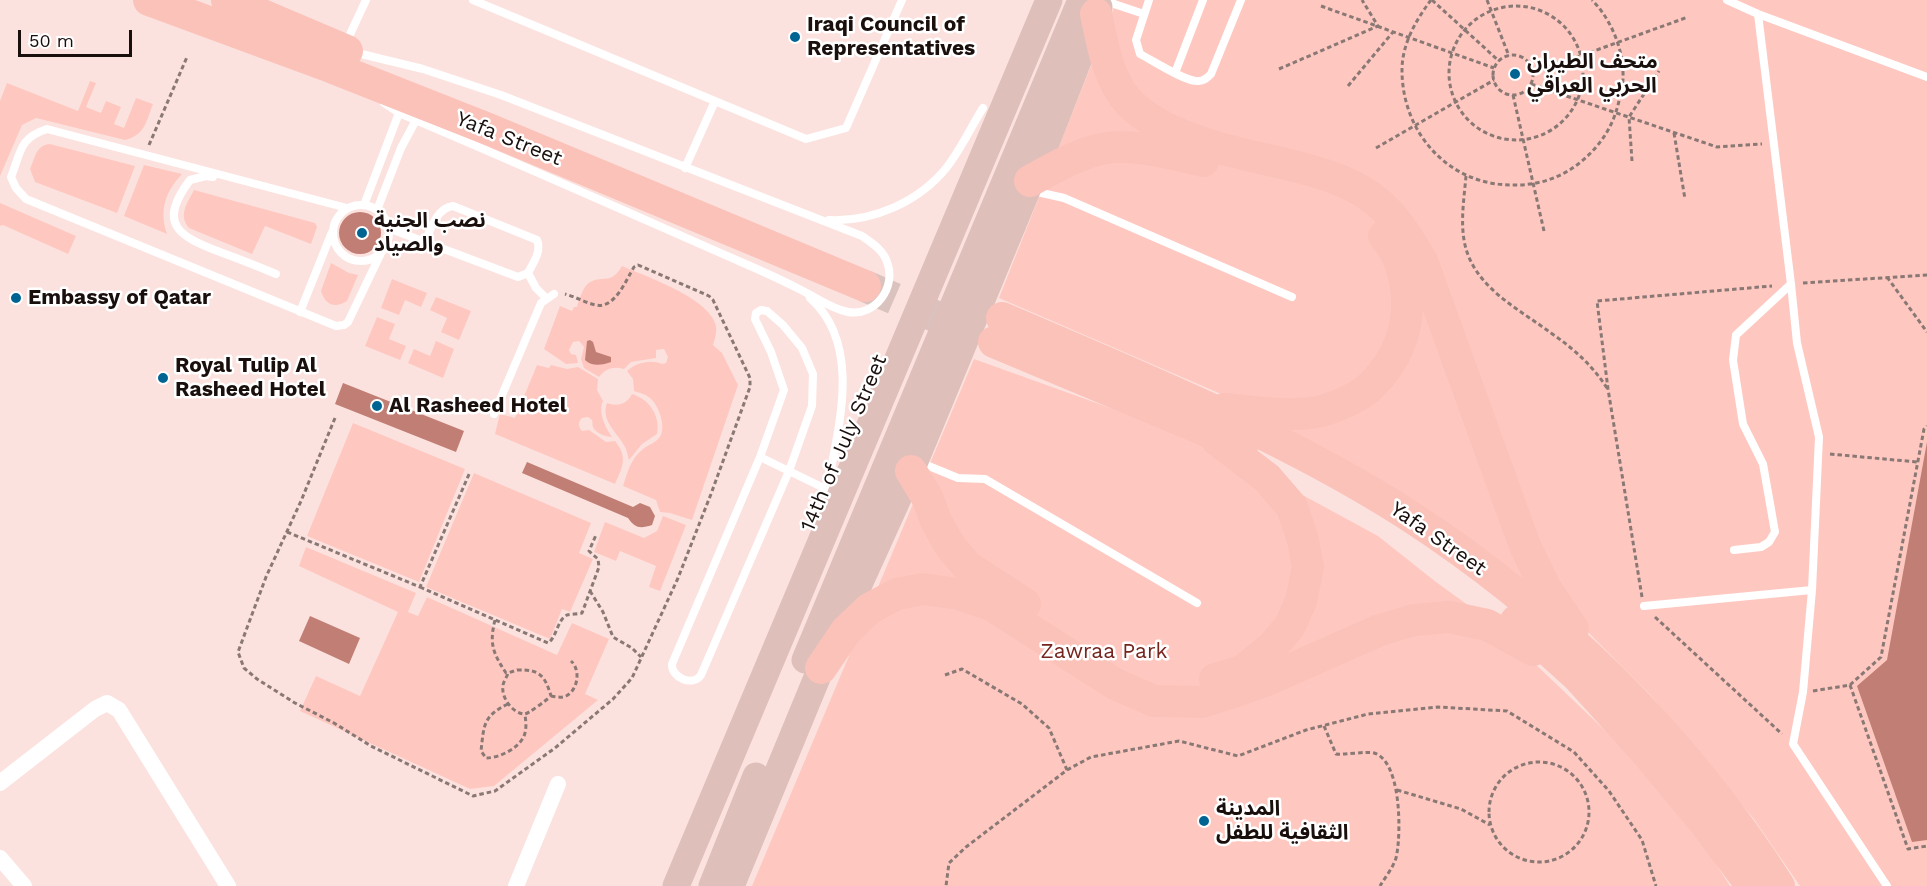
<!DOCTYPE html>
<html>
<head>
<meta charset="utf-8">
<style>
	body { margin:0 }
	#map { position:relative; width:1927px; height:886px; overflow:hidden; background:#fce2de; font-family:"Work Sans",sans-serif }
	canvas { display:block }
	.scale { position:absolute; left:18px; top:30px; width:114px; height:27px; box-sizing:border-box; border:3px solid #190f0d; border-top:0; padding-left:8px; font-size:18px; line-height:21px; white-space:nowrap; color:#190f0d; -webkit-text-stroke:4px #fff; paint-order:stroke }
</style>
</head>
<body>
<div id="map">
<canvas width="1927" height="886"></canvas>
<div class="scale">50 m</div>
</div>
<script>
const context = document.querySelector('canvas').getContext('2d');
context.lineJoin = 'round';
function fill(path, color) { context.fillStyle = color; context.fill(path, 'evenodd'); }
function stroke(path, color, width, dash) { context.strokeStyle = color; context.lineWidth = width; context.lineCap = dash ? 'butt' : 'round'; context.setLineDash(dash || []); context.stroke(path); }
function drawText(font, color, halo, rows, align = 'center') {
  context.font = font + ' "Work Sans","Noto Sans Arabic",sans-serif'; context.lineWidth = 5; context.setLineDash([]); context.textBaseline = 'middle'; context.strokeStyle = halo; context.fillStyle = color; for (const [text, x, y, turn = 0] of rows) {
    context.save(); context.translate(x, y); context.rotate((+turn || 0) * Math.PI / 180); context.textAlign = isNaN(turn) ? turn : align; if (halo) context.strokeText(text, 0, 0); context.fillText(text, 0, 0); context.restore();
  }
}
const green = new Path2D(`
	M1117 0H1927V886H1800L1753 818 1651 696 1578 622 1357 467 1221 394 999 298Z
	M90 81 96 83 86 107 101 113 106 101 121 107 114 124 124 128 136 98 153 104C146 122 145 135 125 140L36 118 22 125 0 176V101L7 83 78 111Z
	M50 144 135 166 117 213 35 182 30 169C35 158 36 145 50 144Z
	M144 165 182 174C165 192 159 211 167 234L124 216Z
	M194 190 315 223 317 227 311 244 265 226 252 254 189 228C178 215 187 204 194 190Z
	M0 203 76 236 68 254 3 225 0 226Z
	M331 263 349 273 358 275 347 301C335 309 325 305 321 291Z
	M622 266C647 277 710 298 716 326 717 332 715 339 713 345L722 353 738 385 692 520 670 513 660 512 656 500 623 486C627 473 631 458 643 449 648 445 655 443 659 438 667 429 659 406 651 399 646 394 640 393 634 391L633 379 627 371C635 363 651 359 662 364L666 363 668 357 664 349 656 350V358L631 362 624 369C614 366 606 368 599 377L584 368 581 359 584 347 579 341 573 342 569 350 571 354 576 355 578 363 566 364 544 349 560 306 572 311 574 307H577C579 300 583 286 590 282 604 275 611 285 622 266Z
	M392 279 427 293 421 307 405 300 399 315 381 308Z
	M436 297 471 311 459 340 441 332 447 318 430 310Z
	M377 317 395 324 389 339 406 346 400 360 365 346Z
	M436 341 454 349 443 378 408 363 414 349 430 356Z
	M974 359 1205 442 1378 536 1436 582 1490 621 1635 759 1696 832 1730 886H752Z
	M537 365 549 368 551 365 567 369 578 367 598 379 597 390 603 401C598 412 605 427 612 437 606 437 595 433 593 427 592 425 593 422 592 420L588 417 582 418C578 422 578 426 582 431L589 430 606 442 615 441C628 457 623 466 615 484L495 434 500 414 515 418Z
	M632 394C649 399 661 416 657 434L642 444 629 460C628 457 627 451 625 447 618 433 600 421 607 403 618 407 627 404 632 394Z
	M353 423 465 469 419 582 307 536Z
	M474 473 591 523 579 553 593 559 570 612 562 609 550 639 426 587Z
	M663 516 686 525 660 591 649 587 656 566 620 551 616 561 594 552 605 522 644 538 657 531Z
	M306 547 416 593 408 612 418 616 427 597 557 655 572 623 609 639 585 694 598 700 494 786 470 789 300 711 316 676 360 696 398 612 299 566Z`);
const water = new Path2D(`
	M339 233a21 21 0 1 1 42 0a21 21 0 1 1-42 0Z
	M590 340 593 342 596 352 611 357V362C603 365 592 367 585 360L587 341Z
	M343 383 464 431 456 452 335 404Z
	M1927 442V840L1912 842 1857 686 1887 660Z
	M527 462 633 507 640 503 650 507 655 516 652 525C640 529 635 528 628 518L522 473Z
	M310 616 360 638 349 664 299 641Z`);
const highwayTunnel = new Path2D(`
	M865 286 974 333`);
const path = new Path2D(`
	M1431 0C1416 20 1402 44 1402 70 1402 134 1450 187 1516 185 1540 185 1563 177 1582 161 1603 143 1615 123 1620 96 1621 90 1623 84 1623 78 1624 50 1611 19 1592 0
	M1432 0 1499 61
	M1487 0 1509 56
	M1321 6 1494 68
	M1449 73a67 67 0 1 1 134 0a67 67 0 1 1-134 0Z
	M1493 75a20 20 0 1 1 40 0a20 20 0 1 1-40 0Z
	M1279 69 1378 26 1362 0
	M1533 73 1688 17
	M1531 84 1717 147 1762 144
	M1348 86 1393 32
	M1513 95 1544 231
	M1674 133 1685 199
	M149 145 187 57
	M1376 148 1494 80
	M1632 161 1629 117 1659 71
	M1466 176C1464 199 1460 223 1465 245 1475 288 1519 309 1551 333 1574 349 1592 365 1607 388
	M1887 277 1927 332
	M1803 283 1927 275
	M335 418 301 501 266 577 238 652 244 668 257 679 295 703 334 723 371 746 473 796 495 791 555 748 613 699 632 678 678 578 711 494 750 387V378L713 300 709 296 638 265 634 267C626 280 615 309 596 305 586 303 576 297 565 294
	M1830 454 1917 462
	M287 532 420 587 470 472
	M420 587 548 643C557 637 557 620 567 615 571 614 577 614 582 613L599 567 598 559 589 551 596 535
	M590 591 603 612 613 637 632 648 641 657
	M1642 597 1608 389 1597 301 1772 286
	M1655 617 1782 734
	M495 620C489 644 493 653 506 673H508
	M517 670C540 669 545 676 551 696 548 699 527 715 524 714 512 713 501 697 503 686 503 682 507 677 508 673Z
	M945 675 962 669 1022 704 1049 728 1067 770 966 847 949 863 946 886
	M1850 685 1908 849 1927 846
	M1813 691 1850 685 1881 657 1924 429 1927 426
	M551 696C556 697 562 698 566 696 578 690 581 670 571 661
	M508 704C483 716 484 725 481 751L486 758C498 758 516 750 523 738 527 731 526 722 525 715
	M1324 726 1336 754C1345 755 1367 751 1374 753 1401 761 1401 830 1397 853 1396 864 1386 876 1380 886
	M1489 812a50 50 0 1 1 100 0a50 50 0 1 1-100 0Z
	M1067 770 1091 757 1179 741 1238 756 1306 730 1368 714 1438 707 1507 711 1574 752 1609 791 1642 840 1656 886
	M1397 790 1461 809 1490 825`);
const lane = new Path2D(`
	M473 0 806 139 846 128 902 0
	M1102 0 1144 14
	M1149 0 1136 40 1140 54C1152 60 1187 83 1199 81 1204 81 1207 78 1211 74L1241 0
	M1727 0 1758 14 1927 77
	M1758 14 1791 284 1797 343 1819 437 1812 590 1803 692 1793 744 1887 886
	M345 45 366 0
	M353 52 423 69 501 95 862 236C872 243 883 250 887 262 897 287 875 317 848 312 832 309 817 298 803 291 782 280 762 271 741 262 627 212 513 161 399 113L384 103
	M1175 73 1203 0
	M685 168 715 101
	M213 177 206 176 190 180C157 224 178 236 220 252 239 259 257 266 276 274
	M1033 191 1064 198 1292 297
	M364 205 399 113
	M333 233a28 28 0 1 1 56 0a28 28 0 1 1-56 0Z
	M347 208 47 129C19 138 21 152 11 177L16 188 26 199 336 326 344 325 348 322 381 253
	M377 210 401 148 416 120
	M829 220C873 222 919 202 947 167 961 149 971 127 983 108
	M388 228 518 277 528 273C533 263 542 251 537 240L453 206C437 208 431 228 425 242
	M528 273 536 288 546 298
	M810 298C862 344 839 425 828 484
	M300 312 332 232
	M494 414 541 303 554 294
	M760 457 672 664C671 678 693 687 701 675L789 471 812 406 813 374 802 348 783 325 767 311 761 310 756 313 755 319 771 352 784 390 760 457 826 489
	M919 462 958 478 985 479 1197 603
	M1734 550 1761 547 1769 542 1775 532 1763 464 1743 424 1733 360 1736 335 1791 284
	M1644 606 1812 590`);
const street = new Path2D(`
	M0 783 95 709 107 703 119 710 228 886
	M0 858 24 886
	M516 886 558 784`);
const primary = new Path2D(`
	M805 660 1081 0
	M676 886 1049 0
	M712 886 756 776
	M731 886 821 668 915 461 1037 166 1099 7`);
const highway = new Path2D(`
	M149 0 331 67 488 129 865 286
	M227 0 347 51
	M1096 14C1102 41 1106 69 1121 92 1129 105 1143 115 1155 122 1197 146 1244 154 1290 165 1318 172 1347 180 1371 197 1394 214 1407 236 1422 261L1525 546 1546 589 1573 629
	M1030 181C1055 167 1091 146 1120 147 1149 147 1176 155 1203 161
	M1002 318C1139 377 1279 433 1405 513 1554 609 1684 737 1779 886
	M994 342 1202 429 1242 447
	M1224 409C1254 411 1296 419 1325 410 1340 405 1358 398 1370 387 1382 375 1393 361 1399 345 1413 312 1409 264 1384 236
	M911 471 928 499 936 521 950 546 968 567 1025 604
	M1516 621 1578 677 1646 752 1705 823 1752 886
	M821 668 846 631 869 609 897 594 923 589 959 594 993 606 1115 684 1154 701 1202 702 1240 690 1267 680 1380 630 1414 620 1449 617 1487 625 1533 650
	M1215 679 1242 671 1271 648 1290 626 1301 601 1308 567 1303 540 1292 507 1267 478 1217 440`);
const markers = [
	[795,37,6,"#006493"],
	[1515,74,6,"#006493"],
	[362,233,6,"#006493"],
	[16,298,6,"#006493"],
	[163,378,6,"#006493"],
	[377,406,6,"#006493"],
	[1204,821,6,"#006493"]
];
const poiNames = [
	["Iraqi Council of",807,25],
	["Representatives",807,49],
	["متحف الطيران",1527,62],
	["الحربي العراقي",1527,86],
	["نصب الجنية",374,221],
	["والصياد",374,245],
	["Embassy of Qatar",28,298],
	["Royal Tulip Al",175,366],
	["Rasheed Hotel",175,390],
	["Al Rasheed Hotel",389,406],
	["المدينة",1216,809],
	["الثقافية للطفل",1216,833]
];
const streetNames = [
	["Yafa Street",509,139,22],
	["14th of July Street",844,443,-67],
	["Yafa Street",1438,539,35]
];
const parkNames = [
	["Zawraa Park",1104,652]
];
fill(green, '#fec8c0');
fill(water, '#c07e74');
stroke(highwayTunnel, '#dac2bf', 32, [32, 16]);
stroke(path, '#8a7875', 3, [4.5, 3]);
stroke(lane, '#fff', 8);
stroke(street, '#fff', 16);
stroke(primary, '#debfba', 27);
stroke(highway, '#fbc2b9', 32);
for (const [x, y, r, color] of markers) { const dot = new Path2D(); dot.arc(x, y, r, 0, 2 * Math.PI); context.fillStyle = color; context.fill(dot); stroke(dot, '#fff', 2); }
drawText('bold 21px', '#190f0d', '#fff', poiNames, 'left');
drawText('21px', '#190f0d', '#fff', streetNames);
drawText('21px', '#76251e', '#fff', parkNames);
</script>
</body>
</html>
